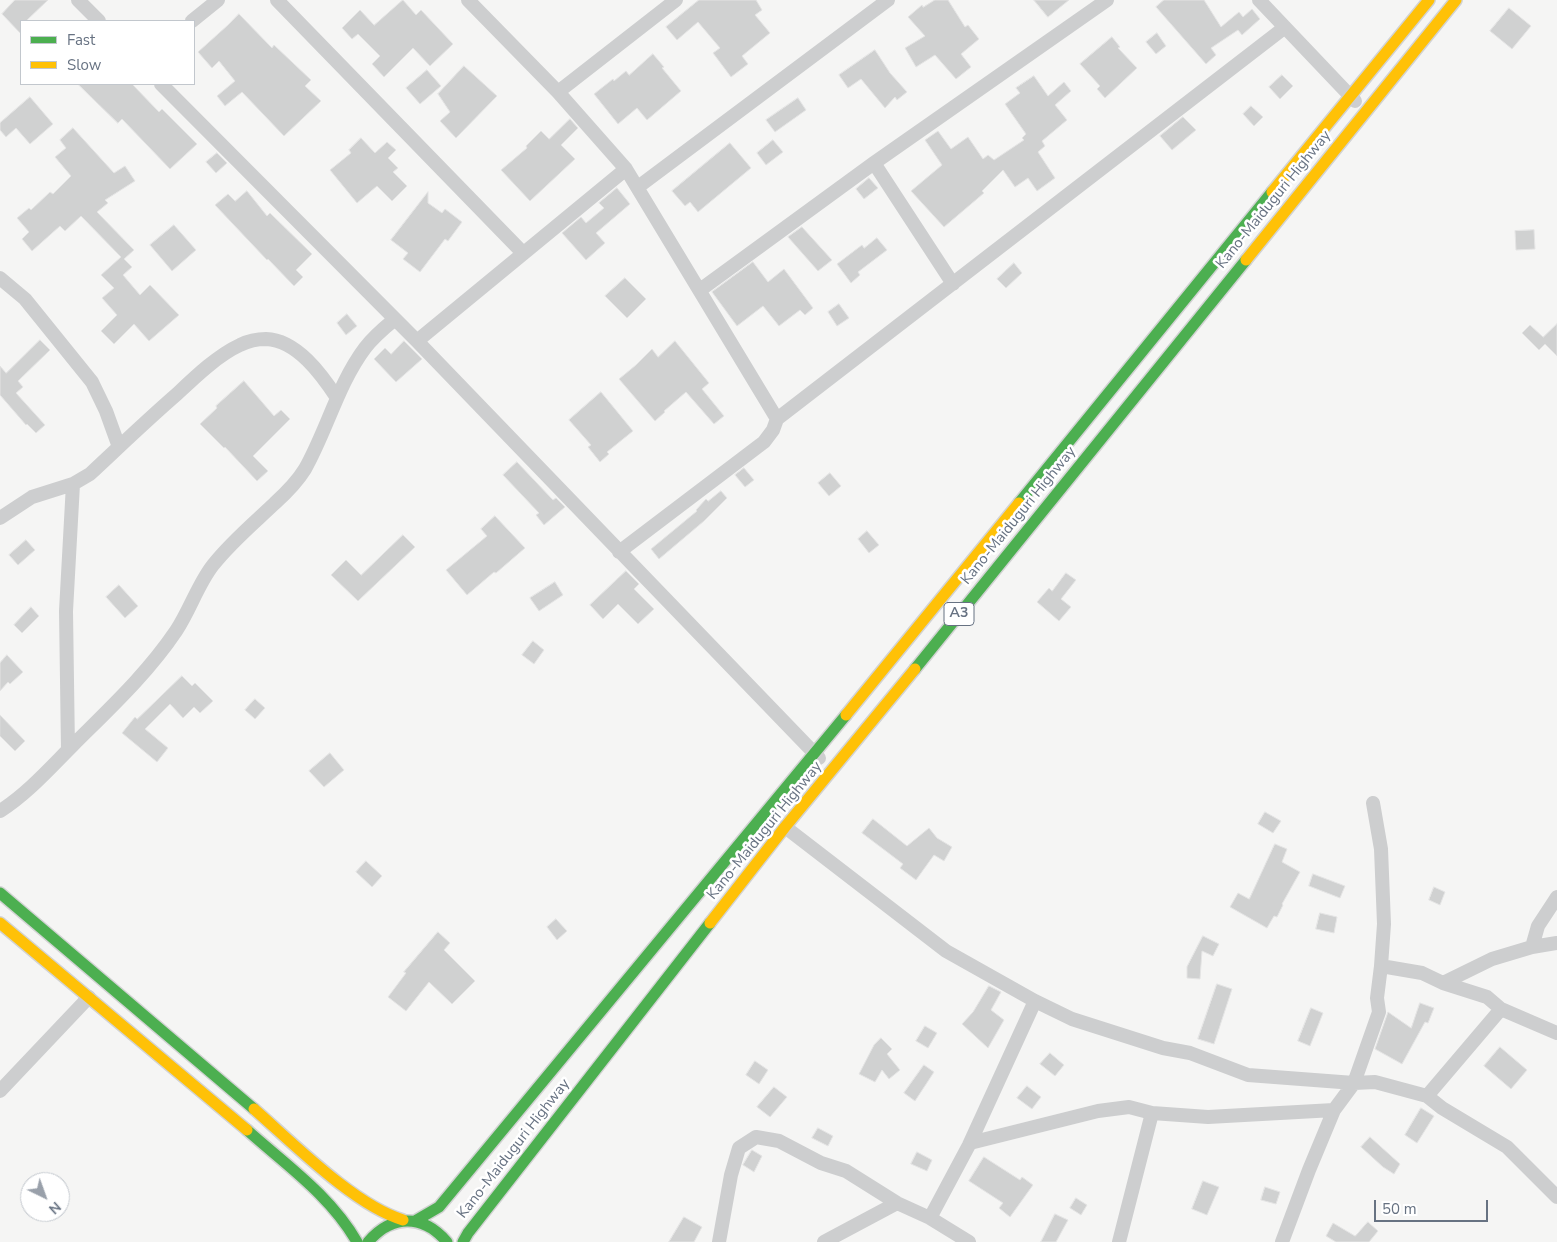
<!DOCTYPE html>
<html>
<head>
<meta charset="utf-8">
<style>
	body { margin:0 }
	#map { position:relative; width:1557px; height:1242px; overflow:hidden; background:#f5f5f4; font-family:"Nunito Sans",sans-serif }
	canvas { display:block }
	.legend { position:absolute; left:20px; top:20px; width:175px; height:65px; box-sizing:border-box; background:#fff; border:1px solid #c2c7cd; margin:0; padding:6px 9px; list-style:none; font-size:15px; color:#677282 }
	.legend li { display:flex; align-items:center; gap:10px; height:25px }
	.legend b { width:25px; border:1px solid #c2c7cd }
	.north { position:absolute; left:20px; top:1172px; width:50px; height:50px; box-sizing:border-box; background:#fff; border:1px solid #c2c7cd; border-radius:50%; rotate:138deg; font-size:14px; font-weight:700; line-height:20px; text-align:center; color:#677282 }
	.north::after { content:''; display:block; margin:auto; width:18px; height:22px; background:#99a0aa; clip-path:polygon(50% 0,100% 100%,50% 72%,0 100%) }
	.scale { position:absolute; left:1374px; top:1200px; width:114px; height:22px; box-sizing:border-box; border:2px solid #677282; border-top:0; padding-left:6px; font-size:15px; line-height:18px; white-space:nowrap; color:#677282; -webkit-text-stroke:4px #fff; paint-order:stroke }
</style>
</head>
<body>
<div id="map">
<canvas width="1557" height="1242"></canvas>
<ul class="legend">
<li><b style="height:6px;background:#4caf50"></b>Fast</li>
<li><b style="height:6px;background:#ffc107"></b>Slow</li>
</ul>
<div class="north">N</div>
<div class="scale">50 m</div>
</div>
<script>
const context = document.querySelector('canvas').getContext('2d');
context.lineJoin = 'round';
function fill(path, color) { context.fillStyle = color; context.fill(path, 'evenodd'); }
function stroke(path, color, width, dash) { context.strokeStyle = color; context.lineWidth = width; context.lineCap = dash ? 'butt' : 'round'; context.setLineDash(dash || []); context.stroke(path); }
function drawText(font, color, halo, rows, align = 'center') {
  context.font = font + ' "Nunito Sans",sans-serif'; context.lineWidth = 5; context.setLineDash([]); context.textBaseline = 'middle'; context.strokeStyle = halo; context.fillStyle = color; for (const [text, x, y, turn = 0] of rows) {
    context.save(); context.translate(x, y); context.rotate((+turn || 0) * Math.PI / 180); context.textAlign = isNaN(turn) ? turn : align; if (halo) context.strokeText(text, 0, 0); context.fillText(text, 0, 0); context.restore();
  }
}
const building = new Path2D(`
	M15 0H48L26 21H21V34L2 14Z
	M403 0 416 15 421 10 453 44 430 66 413 48 384 77 372 64 380 56 358 34 352 39 342 28 360 10 374 25Z
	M699 0H756L762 10 755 15 770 33 742 56 748 64 731 77 713 53 720 48 698 22 677 40 666 27Z
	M935 0H948L965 27 968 25 979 39 961 54 971 67 956 79 935 55 916 67 905 48 925 36 908 17 922 5 923 7Z
	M1034 0H1069L1048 17Z
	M1164 0H1204L1221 27 1239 12 1243 17 1252 9 1260 19 1242 35 1238 30 1211 48 1216 55 1206 64 1156 7Z
	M1509 8 1531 26 1512 49 1490 31Z
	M239 14 272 48 274 45 311 80 305 86 321 101 284 136 242 92 225 106 217 96 235 81 219 61 212 68 198 52 228 25Z
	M1157 33 1166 46 1156 54 1146 42Z
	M1112 37 1120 47 1118 48 1137 68 1105 98 1097 89 1100 86 1080 64Z
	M875 50 890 73 907 92 897 100 895 97 885 108 861 79 848 88 839 75Z
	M653 54 664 67 662 68 681 91 647 120 637 108 618 124 594 94 613 79 614 81 626 71 629 75Z
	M464 66 497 96 456 138 440 121 450 112 438 94Z
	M427 70 441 86 420 104 406 88Z
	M1282 75 1293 86 1280 99 1269 87Z
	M1034 76 1048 96 1064 82 1071 91 1055 105 1067 120 1042 141 1045 146 1038 152 1055 178 1037 191 1028 178 1015 187 1003 170 982 191 984 193 944 227 911 191 942 165 925 140 938 131 951 149 968 137 983 159 988 155 994 160 1024 140 1022 138 1026 134 1005 104 1020 93 1016 88Z
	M78 84H132L159 112 162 109 197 144 170 169 122 119 118 123Z
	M30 97 53 124 30 144 16 128 6 137 0 130V123Z
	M798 98 806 110 775 132 766 120Z
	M1251 106 1263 117 1254 126 1243 114Z
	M1183 117 1196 130 1172 150 1160 136Z
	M570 119 578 128 561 145 575 159 530 201 501 170 527 148 526 146 541 131 549 139Z
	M73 128 114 173 125 166 135 181 105 200 108 203 97 212 134 250 124 259 132 267 123 275 140 295 150 285 179 315 149 341 134 324 114 344 101 331 117 315 102 298 114 288 101 275 121 257 81 216 65 231 60 226 32 251 22 239 29 232 17 218 29 208 31 210 50 192 53 194 71 176 55 157 66 148 60 140Z
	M361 138 375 153 387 142 396 150 388 158 398 168 393 172 407 186 392 201 377 186 357 203 330 170 351 153 349 150Z
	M773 140 783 152 766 165 757 153Z
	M730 143 751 168 698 212 690 202 685 206 672 191Z
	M217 153 227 163 216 173 206 162Z
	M869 178 878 188 864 199 856 189Z
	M617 188 630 204 596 233 605 243 586 260 562 233 581 217 586 223 604 208 599 203Z
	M247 191 267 216 270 213 312 254 296 270 303 277 294 286 268 259 267 260 215 205 228 194 235 201Z
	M428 192V203L442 213 445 209 462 222 448 241 445 239 420 272 403 259 408 253 391 240Z
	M174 225 196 250 172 271 150 245Z
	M802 227 832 260 818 271 788 237Z
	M1534 230 1535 249 1516 250 1515 231Z
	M877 238 887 250 858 272 860 275 851 283 837 264 862 245 864 248Z
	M753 262 768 282 784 269 813 308 805 315 800 310 779 326 763 306 737 326 712 292Z
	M1014 263 1022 273 1006 288 997 279Z
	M625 278 646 299 627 318 605 296Z
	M839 304 849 318 837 326 828 312Z
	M347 314 357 326 346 335 337 323Z
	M1557 324V356L1545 344 1539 350 1522 333 1530 325 1543 337Z
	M40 340 50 350 18 381 23 387 16 393 45 425 36 433 27 424 26 425 0 395V366L6 373Z
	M404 341 422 359 396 382 374 359 385 348 391 354Z
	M675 341 709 383 702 389 724 416 714 424 686 392 664 411 665 412 655 421 619 379 636 365 652 349 658 357Z
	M244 381 274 416 281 410 290 419 253 456 268 471 257 481 225 447 224 448 200 424 217 408 216 406Z
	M601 392 633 431 607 452 609 454 600 462 588 447 591 445 569 420Z
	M517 462 553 500 556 498 565 507 544 525 536 515 539 513 503 475Z
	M744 468 754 480 745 487 735 475Z
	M830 473 841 486 829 496 818 483Z
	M721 491 727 498 704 521 659 559 651 549 697 511 696 510 706 499 708 501Z
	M495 516 525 548 496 573 494 572 467 595 446 570 487 536 481 529Z
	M867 531 879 545 869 553 858 539Z
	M403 535 415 547 358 601 331 575 346 560 361 575Z
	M26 540 35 550 18 565 9 555Z
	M626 571 639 584 634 589 654 609 638 624 618 604 603 619 590 605Z
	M1066 573 1076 580 1061 599 1071 607 1059 621 1037 602 1049 588 1052 591Z
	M555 582 563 595 539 611 530 598Z
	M119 585 138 606 125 618 106 597Z
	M31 607 39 616 22 633 14 625Z
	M533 641 544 650 534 664 522 655Z
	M7 655 23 672 10 684 8 682 0 691V663Z
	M182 676 192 686 195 683 213 701 200 713 194 707 183 718 170 704 145 729 168 748 157 762 122 733 135 717 137 719Z
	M255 699 265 708 255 719 245 710Z
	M0 715 25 741 15 751 0 736Z
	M330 753 344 770 324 787 309 771Z
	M1265 812 1281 821 1273 833 1258 824Z
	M873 819 907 846 929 828 937 838 952 847 944 861 934 855 916 880 900 868 903 864 862 833Z
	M1275 844 1287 849 1282 862 1300 872 1282 904 1283 905 1277 917 1274 916 1267 928 1230 907 1238 893 1249 899Z
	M366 861 382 876 372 887 356 872Z
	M1313 874 1345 886 1340 898 1309 886Z
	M1434 887 1445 892 1440 905 1429 900Z
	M1320 913 1337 917 1334 933 1316 929Z
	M556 919 567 931 557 940 547 927Z
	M438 932 450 943 444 950 475 981 452 1004 429 982 406 1011 388 997 406 973 404 972Z
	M1203 936 1219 944 1213 956 1202 951 1200 979 1187 978V967Z
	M1217 984 1232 989 1214 1044 1198 1039Z
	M989 986 1001 992 991 1010 1004 1020 988 1048 962 1024 973 1012Z
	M1420 1003 1434 1008 1428 1023 1425 1022 1402 1064 1375 1049 1388 1012 1411 1028Z
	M1311 1008 1323 1013 1310 1046 1298 1041Z
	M925 1026 937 1033 928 1048 916 1041Z
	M881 1038 892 1049 887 1054 900 1070 889 1079 882 1070 875 1082 859 1074 874 1045Z
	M1500 1047 1527 1070 1511 1089 1484 1066Z
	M1050 1053 1064 1065 1055 1076 1040 1064Z
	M755 1061 768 1070 759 1084 746 1075Z
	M924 1065 934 1072 915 1101 904 1093Z
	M1027 1086 1041 1097 1032 1109 1017 1098Z
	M774 1087 787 1097 770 1117 757 1107Z
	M1421 1108 1434 1116 1417 1143 1405 1135Z
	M818 1128 833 1136 828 1146 812 1138Z
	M1370 1137 1400 1164 1394 1174 1383 1167 1361 1147Z
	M752 1150 762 1156 754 1172 743 1165Z
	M917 1152 932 1160 927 1171 911 1164Z
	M984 1157 1020 1180 1022 1177 1033 1185 1010 1217 999 1208 1003 1203 969 1181Z
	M1203 1181 1219 1187 1207 1215 1192 1209Z
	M1265 1187 1280 1192 1276 1204 1261 1200Z
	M1076 1198 1087 1205 1081 1215 1070 1208Z
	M1055 1214 1068 1220 1056 1242H1041Z
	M684 1217 702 1227 694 1242H669Z
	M1368 1222 1378 1231 1369 1242H1336L1326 1236 1333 1223 1355 1236Z`);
const street = new Path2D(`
	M78 0 99 21
	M277 0 523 253
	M468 0 558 92 626 169 777 419 773 430 764 442 619 552
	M1259 0 1355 101
	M192 21 218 0
	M161 84 417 341 819 758
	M558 92 676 0
	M874 163 953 284
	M638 187 888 0
	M0 278 25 299 92 382 106 411 119 447
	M700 290 874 163 1107 0
	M417 341 626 169
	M777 419 1284 28
	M0 518 32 497 73 484 90 474C119 447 147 420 177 394 195 377 218 355 240 345 248 341 257 339 266 339 297 340 322 375 337 398
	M68 750 66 611 73 484
	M0 811C27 794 50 768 73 745 109 709 147 674 176 631 190 610 198 584 213 565 231 542 254 523 275 503 286 493 297 482 305 469 327 430 338 384 365 348 374 336 384 328 395 319
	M785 827 946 951 1035 1001 1072 1019 1163 1048 1190 1053 1248 1075 1354 1083 1375 1082 1427 1096 1442 1108 1507 1147 1557 1197
	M1532 947 1538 926 1557 897
	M1381 966 1422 973 1443 983 1487 997 1501 1009 1557 1033
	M1443 983 1492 959 1532 947 1557 943
	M0 1091 89 997
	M1427 1096 1501 1009
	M970 1143 1098 1111 1129 1107 1152 1113 1208 1117 1334 1110
	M930 1218 969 1145 1035 1001
	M719 1242 731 1175 739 1148 756 1137 779 1141 821 1163 846 1171 897 1203 930 1218 969 1242
	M824 1242 897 1203
	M1119 1242 1152 1113
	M1282 1242 1309 1170 1334 1110 1354 1083 1379 1012 1377 998 1381 966 1384 924 1381 849 1373 803`);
const fast = new Path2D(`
	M1019 503 1272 192
	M915 669 1246 260
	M0 893 254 1109
	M247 1130C286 1165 330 1195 357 1242
	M415 1221 439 1207 846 715
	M368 1242C392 1214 423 1214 447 1242
	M463 1242 468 1233 710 923`);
const slow = new Path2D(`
	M1272 192 1429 0
	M1246 260 1456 0
	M846 715 1019 503
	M0 923 247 1130
	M710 923 785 827 915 669
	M254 1109C294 1144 354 1205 403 1220`);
const shields = [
	[959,614,30]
];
const shieldNames = [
	["A3",959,614]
];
const streetNames = [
	["Kano-Maiduguri Highway",1274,200,-51],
	["Kano-Maiduguri Highway",1019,516,-51],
	["Kano-Maiduguri Highway",765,831,-51],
	["Kano-Maiduguri Highway",514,1149,-52]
];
fill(building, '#d0d1d1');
stroke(building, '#e4e4e4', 1);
stroke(fast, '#d2d3d3', 14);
stroke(slow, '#d2d3d3', 14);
stroke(street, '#cdcecf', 14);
stroke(fast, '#4caf50', 11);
stroke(slow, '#ffc107', 11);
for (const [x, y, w] of shields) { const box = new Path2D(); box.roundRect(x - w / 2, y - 11.5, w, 23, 4); context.fillStyle = '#fff'; context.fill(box); stroke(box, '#677282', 1); }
drawText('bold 14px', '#677282', null, shieldNames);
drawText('15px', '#677282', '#fff', streetNames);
</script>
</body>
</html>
